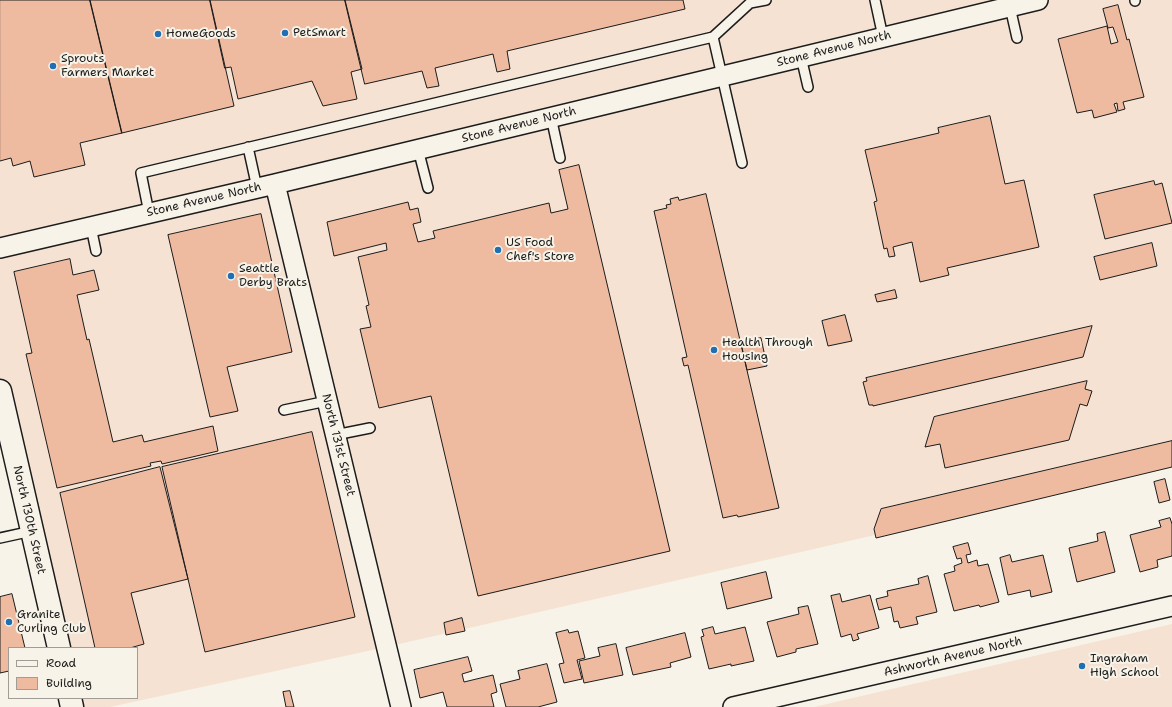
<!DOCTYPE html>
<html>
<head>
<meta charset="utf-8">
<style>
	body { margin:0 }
	#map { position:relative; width:1172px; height:707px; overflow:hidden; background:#f7f3e8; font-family:"Shantell Sans",sans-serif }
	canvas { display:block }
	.legend { position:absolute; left:8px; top:647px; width:130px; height:52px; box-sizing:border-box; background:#f7f3e8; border:1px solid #9f9d96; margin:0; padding:5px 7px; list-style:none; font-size:12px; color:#1c1c1c }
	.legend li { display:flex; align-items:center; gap:8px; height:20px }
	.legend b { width:20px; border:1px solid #9f9d96 }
</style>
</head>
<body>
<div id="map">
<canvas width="1172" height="707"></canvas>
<ul class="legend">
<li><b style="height:5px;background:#f7f3e8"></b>Road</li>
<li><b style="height:11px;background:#efbba0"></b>Building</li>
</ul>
</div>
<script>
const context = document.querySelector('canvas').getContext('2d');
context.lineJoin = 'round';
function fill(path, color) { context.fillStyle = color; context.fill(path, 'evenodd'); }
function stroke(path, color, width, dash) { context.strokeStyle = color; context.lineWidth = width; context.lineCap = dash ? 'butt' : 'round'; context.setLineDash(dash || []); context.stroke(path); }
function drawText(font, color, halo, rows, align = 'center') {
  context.font = font + ' "Shantell Sans",sans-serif'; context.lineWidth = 4; context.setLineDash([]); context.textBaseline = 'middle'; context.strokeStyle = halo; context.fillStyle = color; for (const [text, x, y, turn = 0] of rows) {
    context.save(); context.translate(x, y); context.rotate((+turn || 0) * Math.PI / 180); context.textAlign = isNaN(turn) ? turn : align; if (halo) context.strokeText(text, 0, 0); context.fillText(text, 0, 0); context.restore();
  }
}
const built = new Path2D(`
	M0 0H1172V467L386 647 110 707H72L70 698H137V648H59L0 391Z
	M1172 624V707H814Z`);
const building = new Path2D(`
	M0 0H90L122 133 80 143 85 165 34 177 30 161 13 166 11 158 0 161Z
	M90 0H210L234 106 122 133Z
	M210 0H345L362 69 351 72 357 99 323 106 312 81 238 99 231 67 225 68Z
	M345 0H683L685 9 507 51 510 69 497 72 493 54 435 68 439 86 427 88 422 71 365 84Z
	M1118 5 1127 40 1129 39 1144 97 1123 102 1125 109 1118 111 1117 103 1114 104 1117 112 1094 118 1092 110 1077 113 1058 39 1107 26 1111 44 1118 42 1113 27 1108 28 1103 9Z
	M990 116 1005 184 1024 180 1039 247 947 268 949 275 920 282 912 242 893 247 895 256 889 257 887 248 884 249 874 202 877 201 865 150 939 133 938 128Z
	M579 165 670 551 478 596 431 396 379 408 360 329 371 327 366 306 369 305 358 257 387 250 386 243 334 256 327 222 408 202 410 210 418 208 421 222 413 224 418 242 435 238 433 231 549 203 551 213 568 209 559 170Z
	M1154 181 1155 185 1162 183 1172 223 1105 239 1094 195Z
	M706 194 779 508 738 517 737 515 723 518 688 365 684 366 682 358 687 357 654 211 667 208 666 205 671 204 670 199 678 197 679 200Z
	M261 214 292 352 227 367 238 411 210 417 168 235Z
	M1152 243 1157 266 1100 280 1094 257Z
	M70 259 73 275 94 270 99 290 77 295 87 340 89 339 113 442 142 435 144 442 213 426 218 451 162 464 161 461 150 463 151 466 57 488 26 354 32 353 14 272Z
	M895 290 897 298 877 302 875 295Z
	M845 315 852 341 828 346 822 321Z
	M1092 326 1083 357 873 406V405H869L863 382 867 381 866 378Z
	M761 338 767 366 747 370 741 343Z
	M1087 381 1085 389 1092 391 1087 406 1080 404 1069 440 945 468 940 444 925 447 934 417Z
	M312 432 355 617 205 652 162 467Z
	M1172 441V467L876 538 874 529 881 509Z
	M160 467 188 579 131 593 144 644 130 648H95L60 493Z
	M1165 479 1170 500 1159 503 1154 482Z
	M1170 518 1172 524V556L1157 560 1158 567 1140 572 1130 535 1161 527 1159 521Z
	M1105 532 1115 572 1077 582 1069 548 1098 541 1097 534Z
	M968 543 971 554 966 555 968 563 977 560 978 566 988 564 999 602 980 607 979 605 954 611 944 574 955 571 954 566 962 563 961 558 957 559 953 547Z
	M1010 555 1012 562 1043 555 1052 592 1031 597 1030 590 1008 595 1000 558Z
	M766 572 772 598 727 609 721 583Z
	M928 576 937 612 916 617 918 624 900 628 898 621 894 622 891 607 879 610 876 599 888 596 887 591 919 584 918 579Z
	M12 594 25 648H9V671L0 673V597Z
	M840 594 842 602 870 595 879 628 857 634 859 639 853 641 851 634 841 637 831 596Z
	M808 606 818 644 796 649V652L777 657 767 622 799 614 798 608Z
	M462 618 465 631 446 635 444 623Z
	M713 627 715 634 745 627 754 661 731 666V664L709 669 701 637 704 636 702 630Z
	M568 630 569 633 578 631 585 658 577 660 582 679 564 683 559 664 564 663 556 633Z
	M685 633 691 657 670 663 671 667 633 675 626 648Z
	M616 644 623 675 584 683 579 661 600 656 598 648Z
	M468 657 472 671 462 674 464 682 493 675 497 692 491 694 494 707H447L443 692 420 698 414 670Z
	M547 664 557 702 538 707H506L500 684 520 679 518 671Z
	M290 691 294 707H286L283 692Z`);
const service = new Path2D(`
	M875 0 883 37
	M1135 0V1
	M1010 7 1017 38
	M713 37 742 163
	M801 57 808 87
	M551 117 560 158
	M248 147 257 188
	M418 149 428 188
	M149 213 141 173 713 37 750 3 766 0
	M91 227 96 251
	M284 410 327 401
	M335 435 370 428
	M0 538 32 531`);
const minor = new Path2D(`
	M275 184 401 707
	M0 248 275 184 1038 0
	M733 707 1172 606`);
const secondary = new Path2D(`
	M0 391 59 648
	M70 698 72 707`);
const markers = [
	[285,33,4,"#1f6fb2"],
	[158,34,4,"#1f6fb2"],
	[53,66,4,"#1f6fb2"],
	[498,250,4,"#1f6fb2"],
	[231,276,4,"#1f6fb2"],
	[714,350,4,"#1f6fb2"],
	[9,622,4,"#1f6fb2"],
	[1082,666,4,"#1f6fb2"]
];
const poiNames = [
	["PetSmart",293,33],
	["HomeGoods",166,34],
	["Sprouts",61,59],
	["Farmers Market",61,73],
	["US Food",506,243],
	["Chef's Store",506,257],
	["Seattle",239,269],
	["Derby Brats",239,283],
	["Health Through",722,343],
	["Housing",722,357],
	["Granite",17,615],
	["Curling Club",17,629],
	["Ingraham",1090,659],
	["High School",1090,673]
];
const streetNames = [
	["Stone Avenue North",834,49,-14],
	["Stone Avenue North",519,125,-14],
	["Stone Avenue North",204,200,-13],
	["North 131st Street",338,445,76],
	["North 130th Street",29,520,77],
	["Ashworth Avenue North",953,657,-13]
];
fill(built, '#f5e2d2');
fill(building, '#efbba0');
stroke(building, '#1c1c1c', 1);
stroke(service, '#1c1c1c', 12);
stroke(minor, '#1c1c1c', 22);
stroke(secondary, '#1c1c1c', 25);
stroke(service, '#f7f3e8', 9);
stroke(minor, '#f7f3e8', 19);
stroke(secondary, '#f7f3e8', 22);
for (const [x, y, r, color] of markers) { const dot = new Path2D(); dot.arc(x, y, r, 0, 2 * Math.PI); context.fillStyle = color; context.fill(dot); stroke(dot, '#f7f3e8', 1.5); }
drawText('12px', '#1c1c1c', '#f7f3e8', poiNames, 'left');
drawText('12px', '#1c1c1c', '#f7f3e8', streetNames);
</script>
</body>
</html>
